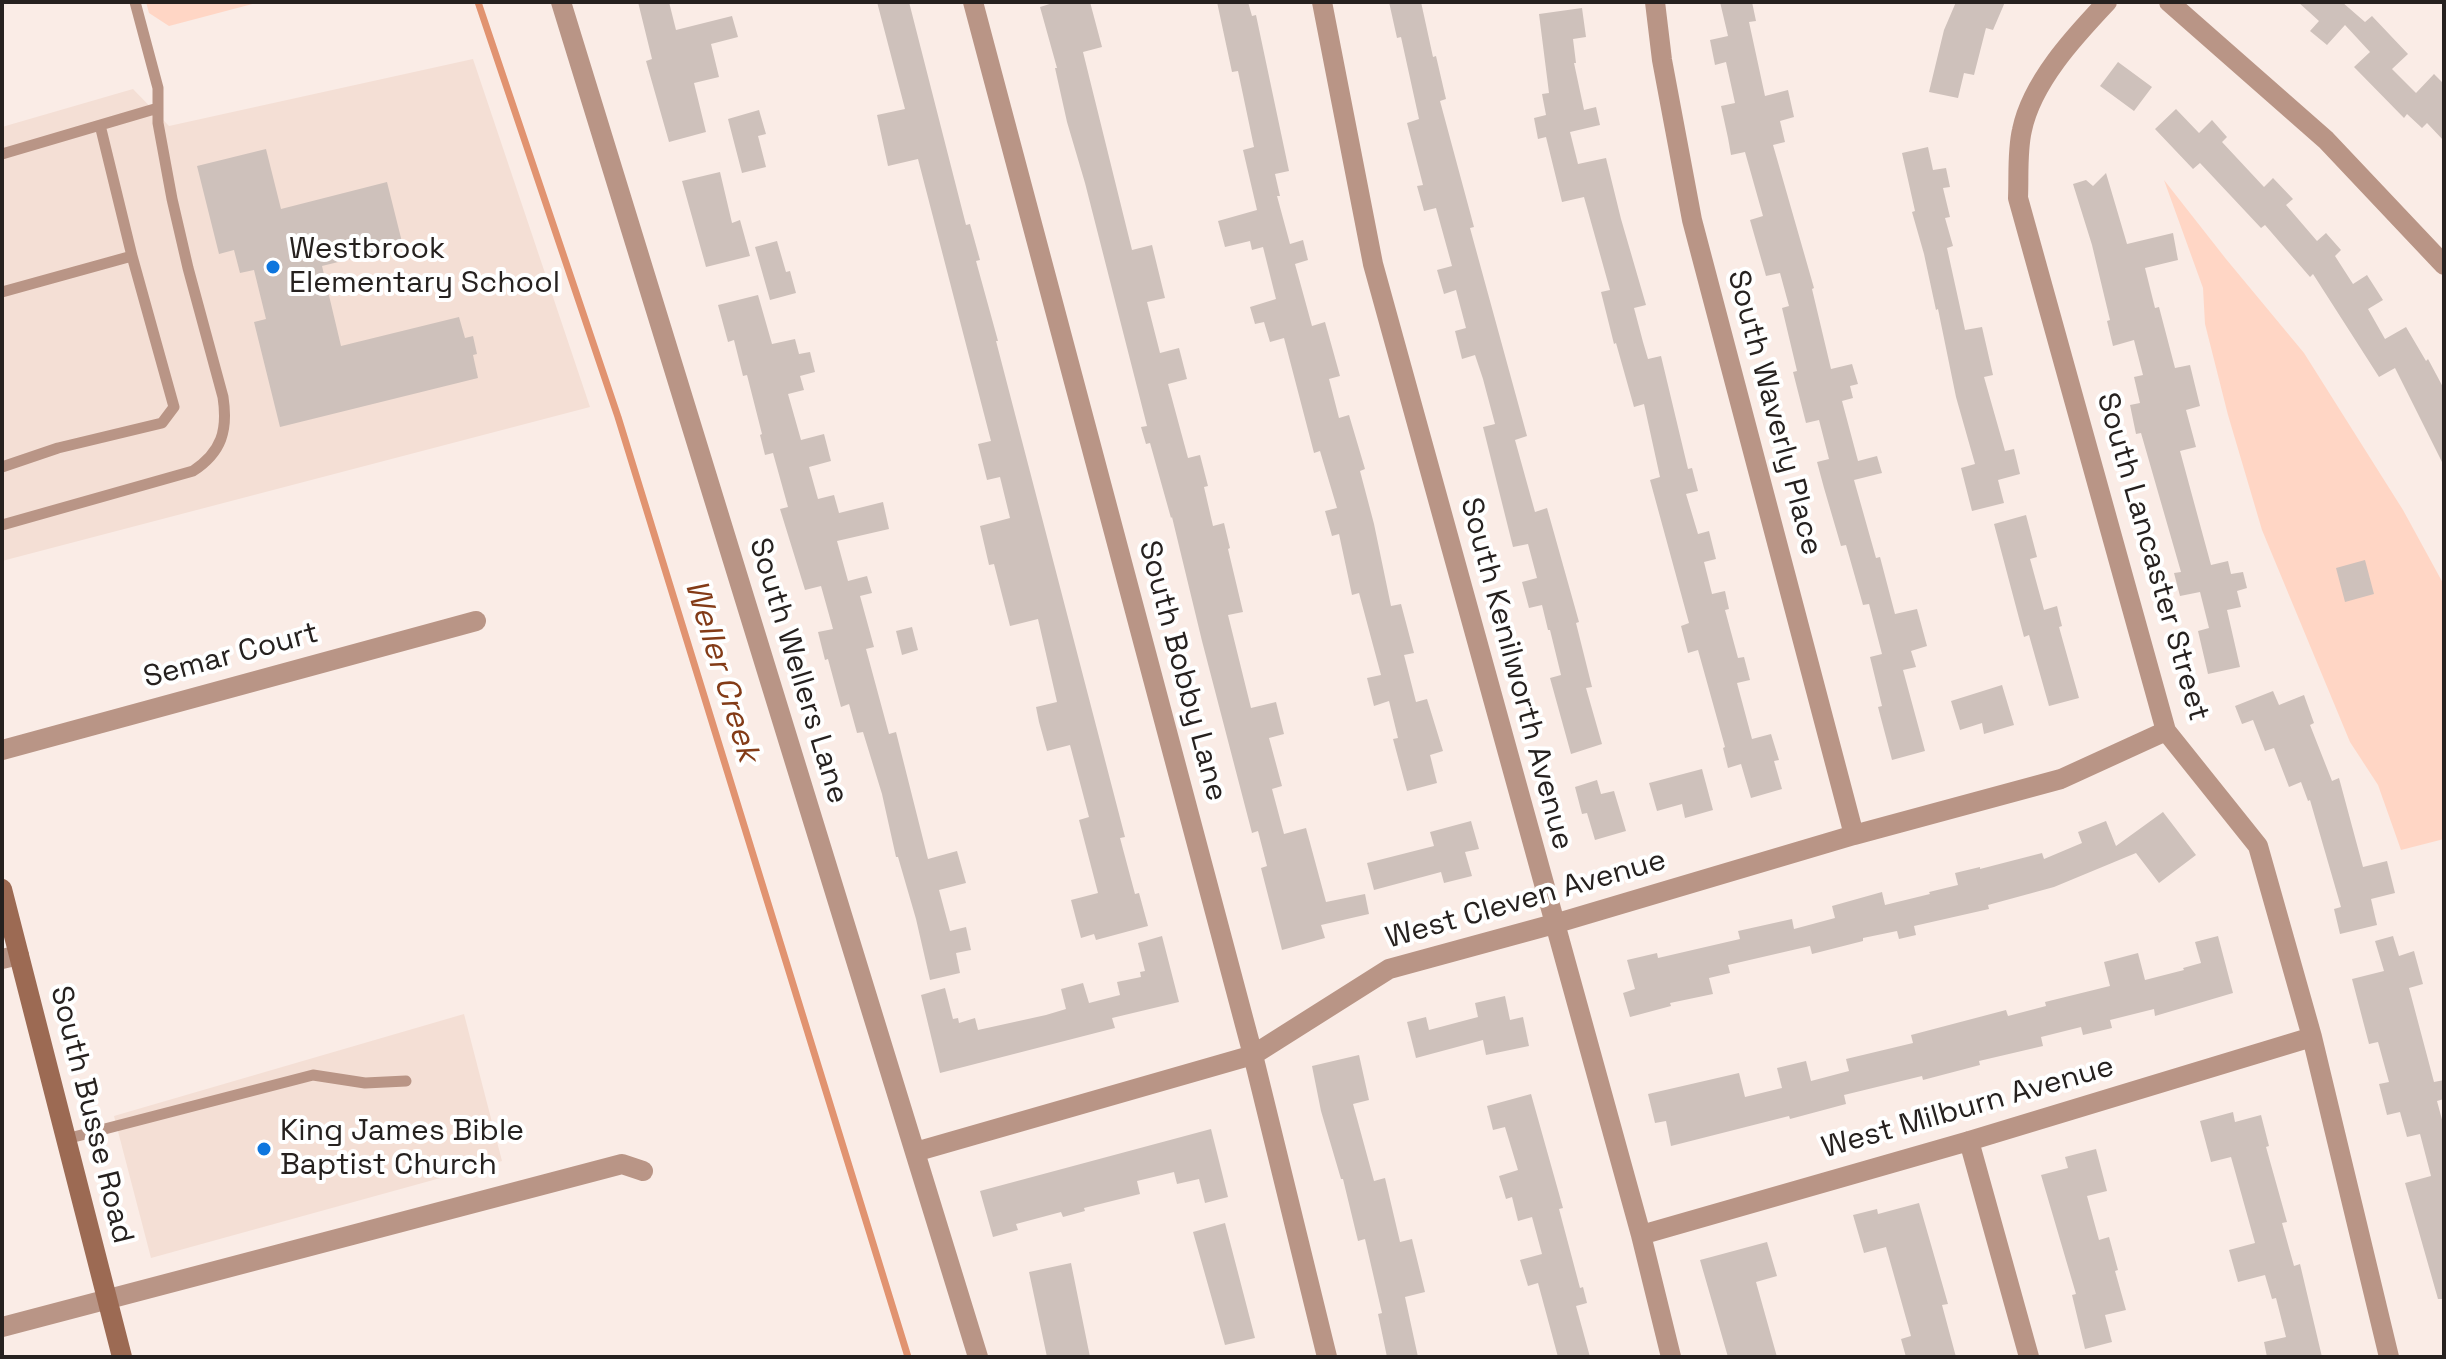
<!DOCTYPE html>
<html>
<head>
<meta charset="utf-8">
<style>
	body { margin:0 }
	#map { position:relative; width:2446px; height:1359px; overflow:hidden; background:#faece6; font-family:"Space Grotesk",sans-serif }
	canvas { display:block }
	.frame { position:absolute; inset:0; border:4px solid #26211f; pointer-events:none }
</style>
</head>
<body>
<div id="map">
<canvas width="2446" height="1359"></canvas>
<div class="frame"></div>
</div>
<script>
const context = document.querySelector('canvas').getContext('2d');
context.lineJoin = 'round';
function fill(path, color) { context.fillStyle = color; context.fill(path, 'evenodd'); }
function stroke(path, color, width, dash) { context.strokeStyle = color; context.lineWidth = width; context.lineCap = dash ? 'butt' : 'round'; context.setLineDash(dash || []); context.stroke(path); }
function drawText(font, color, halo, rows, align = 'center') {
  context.font = font + ' "Space Grotesk",sans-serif'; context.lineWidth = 8; context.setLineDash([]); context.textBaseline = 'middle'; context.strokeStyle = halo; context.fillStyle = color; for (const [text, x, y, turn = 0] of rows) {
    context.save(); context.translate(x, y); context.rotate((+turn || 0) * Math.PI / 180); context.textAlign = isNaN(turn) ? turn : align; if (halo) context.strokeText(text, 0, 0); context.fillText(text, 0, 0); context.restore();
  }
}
const built = new Path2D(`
	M473 59 590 407 2 561V127L133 89 169 126Z
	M464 1014 502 1161 151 1258 114 1116Z`);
const green = new Path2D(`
	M146 2H260L169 26 149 13Z
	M2164 180 2226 259 2304 353 2403 510 2444 585V839L2401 850 2378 785 2350 742 2262 530 2228 415 2205 324 2203 288Z`);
const stream = new Path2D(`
	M478 2 618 417 908 1357`);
const building = new Path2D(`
	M638 2H669L676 30 732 16 738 37 711 44 719 77 694 83 706 132 669 142 646 61 652 59Z
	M877 2H909L966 225 970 224 980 260 976 261 998 341H996L1125 837 1120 838 1135 894 1139 893 1148 926 1096 940 1094 934 1081 938 1071 900 1098 893 1079 820 1089 817 1070 745 1047 751 1039 722 1036 707 1057 702 1038 619 1010 626 994 564 989 565 980 526 1010 518 1000 477 987 480 978 444 991 441 918 159 888 166 877 115 905 109Z
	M1056 2H1090L1102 47 1083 52 1132 250 1152 245 1165 298 1147 302 1160 353 1179 348 1187 379 1168 384 1188 458 1200 455 1208 486 1204 487 1213 526 1224 523 1230 548 1228 549 1243 612 1228 615 1251 708 1276 702 1284 734 1269 738 1282 786 1272 789 1284 834 1306 828 1326 902 1365 894 1369 914 1321 925 1325 938 1282 950 1261 868 1267 866 1258 831 1252 833 1202 641 1172 517 1171 518 1150 443 1146 444 1141 427 1147 426 1085 183 1067 122 1055 68H1057L1040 7Z
	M1217 2H1248L1252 16 1256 15 1289 171 1275 174 1280 196H1277L1290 244 1303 240 1308 260 1295 264 1312 326 1325 322 1340 376 1329 379 1339 418 1349 415 1365 469 1360 471 1374 524 1391 606 1401 604 1414 653 1404 655 1416 702 1427 699 1443 751 1430 755 1437 783 1407 791 1393 739 1398 738 1389 701 1374 706 1367 678 1381 675 1359 593 1352 595 1339 534 1332 536 1325 511 1337 508 1320 451 1314 453 1284 338 1270 342 1264 322 1255 324 1250 307 1276 299 1263 247 1252 250 1250 241 1225 247 1218 221 1257 210 1243 150 1254 147 1238 71 1232 72Z
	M1389 2H1421L1433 57 1436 56 1446 99 1440 101 1474 227 1470 228 1527 436 1515 440 1535 512 1547 508 1579 622 1576 623 1592 687 1586 688 1602 744 1571 754 1550 678 1561 675 1550 630H1548L1542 605 1529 608 1522 582 1537 578 1528 544 1513 547 1483 427 1495 424 1483 379 1475 355 1462 359 1455 331 1466 328 1456 290 1444 294 1437 270 1452 266 1436 208 1424 211 1417 186 1423 185 1407 123 1419 119 1401 37 1397 38Z
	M1720 2H1752L1756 21 1749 22 1765 96 1788 90 1794 117 1780 121 1785 142 1773 145 1814 288 1812 289 1831 369 1852 364 1858 384 1850 386 1853 398 1842 401 1858 461 1877 456 1882 473 1854 480 1876 558 1880 557 1895 614 1917 609 1927 646 1911 651 1916 667 1903 670 1925 751 1892 760 1878 707 1882 706 1870 657 1882 654 1869 604 1863 605 1846 545 1841 546 1824 488 1817 462 1829 459 1819 420 1806 423 1793 372 1797 371 1782 308 1789 306 1780 273 1766 276 1750 220 1763 216 1745 152 1731 155 1728 138 1721 106 1735 103 1726 62 1715 65 1710 40 1728 36Z
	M1956 2H2005L1993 30 1986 28 1974 75 1964 73 1958 98 1929 92 1944 30Z
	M2298 2H2342L2365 22 2372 16 2408 54 2392 69 2416 93 2434 74 2444 84V141L2427 123 2422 128 2407 114 2404 118 2354 67 2370 52 2345 25 2327 45 2310 31 2319 21Z
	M1582 8 1586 37 1573 39 1576 63H1574L1584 110 1596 107 1600 125 1570 132 1578 164 1606 158 1621 219 1646 305 1634 308 1643 342 1648 359 1661 356 1688 469 1692 468 1698 491 1686 494 1698 534 1709 531 1716 559 1704 562 1712 594 1725 591 1729 609 1725 610 1738 658 1744 657 1750 680 1737 683 1752 739 1771 734 1779 760 1774 761 1782 789 1751 798 1741 764 1728 768 1723 748 1725 747 1698 650 1688 653 1681 626 1689 623 1650 480 1660 477 1644 404 1634 407 1616 343 1614 344 1601 292 1610 290 1584 197 1562 202 1546 137 1538 139 1534 118 1546 115 1542 94 1549 93 1539 14Z
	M2118 62 2152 87 2134 111 2100 86Z
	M2176 109 2199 133 2212 120 2227 137 2222 142 2264 187 2273 178 2293 199 2286 205 2317 241 2326 233 2341 250 2335 256 2353 284 2367 275 2383 300 2368 309 2385 339 2406 327 2426 361 2428 359 2444 389V466L2395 368 2379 377 2313 274 2310 277 2265 225 2261 228 2200 163 2193 169 2155 129Z
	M759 110 766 134 758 136 766 167 742 173 728 119Z
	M1928 147 1933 170 1946 168 1950 187 1943 188 1950 217 1945 218 1953 246 1947 248 1965 330 1982 327 1993 375 1984 377 2005 451 2014 449 2020 474 1998 480 2004 503 1972 511 1961 468 1975 464 1956 397 1938 309 1936 310 1924 254 1912 212 1915 211 1902 153Z
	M266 149 281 209 387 182 403 246 322 266 341 346 459 317 465 338 473 336 477 354 473 355 478 378 280 427 254 322 266 319 254 270 240 273 234 250 219 254 197 166Z
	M720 172 732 223 740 220 750 256 706 267 682 181Z
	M2106 173 2127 244 2173 233 2178 260 2145 268 2155 308 2159 307 2175 368 2190 365 2200 406 2186 410 2196 447 2180 451 2211 565 2228 561 2231 574 2243 572 2247 588 2237 591 2241 607 2227 610 2240 667 2208 674 2198 631 2209 628 2200 592 2180 596 2174 573 2181 572 2141 433 2136 434 2130 405 2140 403 2134 377 2143 375 2134 340 2113 346 2107 321 2110 320 2092 245 2073 184 2086 180 2093 186Z
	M777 241 786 272 790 271 796 293 770 300 755 247Z
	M758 295 772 344 795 339 799 354 810 352 815 372 800 376 804 390 788 394 801 440 824 434 831 461 809 467 818 499 834 495 839 513 883 502 889 529 837 541 848 581 867 576 872 593 860 596 874 647 866 649 889 734 896 732 928 859 957 851 966 883 939 890 950 931 966 927 971 950 956 953 960 973 930 980 916 919 898 857H896L882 794 863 732 857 733 849 704 841 707 828 659 825 660 818 632 833 629 821 586 805 590 780 509 788 507 773 453 765 455 760 435 762 434 747 375 743 376 734 340 728 342 718 305Z
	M2026 515 2037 557 2030 559 2044 610 2057 606 2062 626 2059 627 2079 698 2049 706 2029 635 2024 637 1994 524Z
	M2365 560 2374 594 2345 602 2336 568Z
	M912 627 918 650 902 655 896 631Z
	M2002 685 2014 725 1984 734 1982 723 1960 730 1951 701Z
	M2273 691 2279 705 2304 695 2314 723 2310 725 2332 781 2339 778 2363 867 2387 861 2395 893 2371 899 2377 925 2340 934 2334 909 2341 907 2310 800 2308 801 2301 782 2289 787 2274 748 2265 751 2253 720 2242 724 2235 706Z
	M1702 769 1713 810 1685 818 1682 804 1657 811 1649 783Z
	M1597 780 1601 794 1614 791 1626 831 1595 840 1587 813 1582 814 1575 787Z
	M2163 812 2196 855 2159 883 2136 853 2054 887 1988 905 1989 909 1914 926 1916 935 1899 939 1897 931 1863 938V941L1812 954 1810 946 1728 965 1730 973 1709 978 1713 994 1670 1003 1671 1006 1630 1017 1623 993 1635 989 1627 960 1657 953 1658 958 1740 939 1738 931 1792 919 1794 929 1835 918 1832 906 1882 892 1885 905 1930 894 1929 892 1958 885 1955 873 1980 867V869L2042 853 2044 859 2082 843 2078 832 2106 821 2116 846Z
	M1471 821 1479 849 1465 852 1472 876 1444 883 1441 872 1374 890 1367 863 1434 846 1430 832Z
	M1162 936 1179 1002 1112 1018 1115 1028 940 1073 921 995 945 988 953 1019 958 1018 959 1023 975 1018 978 1030 1046 1015 1066 1009 1061 989 1083 983 1089 1003 1120 995 1117 982 1141 977 1140 972 1145 971 1138 943Z
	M2218 936 2233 993 2155 1016 2154 1009 2110 1020 2112 1028 2083 1035 2081 1027 2041 1037 2043 1046 1979 1061 1980 1065 1923 1080 1922 1076 1844 1095 1846 1104 1790 1119 1789 1116 1671 1146 1666 1121 1655 1123 1648 1094 1739 1073 1745 1097 1782 1088 1777 1068 1806 1061 1811 1081 1849 1071 1846 1059 1913 1043 1911 1035 2006 1010 2008 1016 2046 1006 2045 1002 2110 986 2104 962 2138 953 2145 980 2184 970 2183 968 2201 963 2195 942Z
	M2393 936 2399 956 2414 951 2423 984 2409 988 2434 1082 2444 1080V1099L2437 1101 2444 1127V1299H2438L2405 1183 2431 1176 2420 1134 2407 1137 2400 1112 2387 1115 2379 1084 2389 1082 2378 1042 2369 1044 2352 979 2384 971 2375 941Z
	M1505 996 1510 1020 1523 1017 1529 1046 1486 1055 1483 1040 1416 1058 1407 1022 1426 1017 1429 1030 1478 1017 1475 1003Z
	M1359 1055 1369 1100 1353 1104 1374 1181 1385 1178 1400 1242 1412 1239 1425 1292 1405 1297 1418 1357H1387L1378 1314 1382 1313 1365 1239 1358 1241 1343 1179H1341L1321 1111 1312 1066Z
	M1531 1094 1563 1208 1559 1209 1580 1288 1583 1287 1587 1303 1576 1306 1590 1357H1558L1538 1283 1528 1286 1520 1260 1542 1254 1532 1217 1518 1221 1512 1197 1506 1199 1499 1176 1518 1170 1505 1127 1493 1130 1487 1106Z
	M2233 1112 2235 1122 2261 1115 2269 1146 2266 1147 2287 1222 2282 1223 2294 1266 2300 1264 2322 1357H2267L2264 1342 2286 1337 2276 1298 2272 1299 2265 1275 2238 1282 2229 1250 2255 1243 2231 1157 2211 1162 2200 1121Z
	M1211 1129 1228 1197 1205 1203 1199 1179 1177 1184 1174 1172 1137 1181 1140 1194 1084 1208 1085 1211 1063 1217 1061 1212 1016 1224 1018 1230 993 1237 980 1191Z
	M2096 1149 2107 1191 2087 1196 2099 1240 2109 1237 2118 1270 2115 1271 2126 1310 2105 1315 2112 1342 2085 1349 2072 1295 2076 1294 2041 1175 2068 1168 2065 1157Z
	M1919 1203 1948 1304 1942 1305 1956 1357H1906L1901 1339 1911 1336 1886 1247 1864 1253 1853 1215 1877 1209 1878 1214Z
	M1225 1223 1255 1338 1225 1345 1193 1232Z
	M1767 1242 1777 1276 1756 1282 1777 1357H1728L1700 1260Z
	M1071 1263 1090 1357H1047L1029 1272Z`);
const service = new Path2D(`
	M2 154 158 108
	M2 292 132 256 100 125
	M2 467 58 448 162 423 174 407 132 256
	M2 525 193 471C222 452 228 430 223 397L188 268 172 199 158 123V88L135 2
	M66 1139 313 1075 365 1083 406 1081`);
const minor = new Path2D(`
	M561 2 978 1357
	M973 2 1253 1055 1327 1357
	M1322 2 1373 264 1641 1235 1671 1357
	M1655 2 1662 60 1692 220 1854 835
	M2107 2C2074 37 2032 82 2022 130 2017 151 2019 176 2018 198L2166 731 2258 846 2312 1037 2389 1357
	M2169 2 2326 140 2444 265
	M2 750 476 621
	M2 959 19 955
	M1969 1141 2029 1357
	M915 1152 1253 1055 1389 969 1554 924 1854 835 2061 779 2166 731
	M1641 1235 1969 1141 2312 1037
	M2 1327 622 1164 643 1171`);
const secondary = new Path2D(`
	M2 889 122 1357`);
const markers = [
	[273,267,8,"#0e76de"],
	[264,1149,8,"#0e76de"]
];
const poiNames = [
	["Westbrook",289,250],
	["Elementary School",289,284],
	["King James Bible",280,1132],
	["Baptist Church",280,1166]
];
const streetNames = [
	["South Waverly Place",1774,413,75],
	["South Lancaster Street",2152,557,74],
	["Semar Court",231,656,-15],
	["South Wellers Lane",798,671,73],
	["South Bobby Lane",1182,671,75],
	["South Kenilworth Avenue",1516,674,75],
	["West Cleven Avenue",1526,900,-16],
	["West Milburn Avenue",1968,1108,-16],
	["South Busse Road",91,1115,76]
];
const waterNames = [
	["Weller Creek",721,671,73]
];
fill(built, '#f4dfd5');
fill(green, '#ffd6c5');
stroke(stream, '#e19370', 7);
fill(building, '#cec1bb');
stroke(service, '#b99586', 11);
stroke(minor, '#b99586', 20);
stroke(secondary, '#9c6a53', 20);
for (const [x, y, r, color] of markers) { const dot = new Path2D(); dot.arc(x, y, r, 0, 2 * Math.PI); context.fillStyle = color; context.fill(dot); stroke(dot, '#fff', 3); }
drawText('30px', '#26211f', '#fff', poiNames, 'left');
drawText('30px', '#26211f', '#fff', streetNames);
drawText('italic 32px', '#833b17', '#fff', waterNames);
</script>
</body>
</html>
